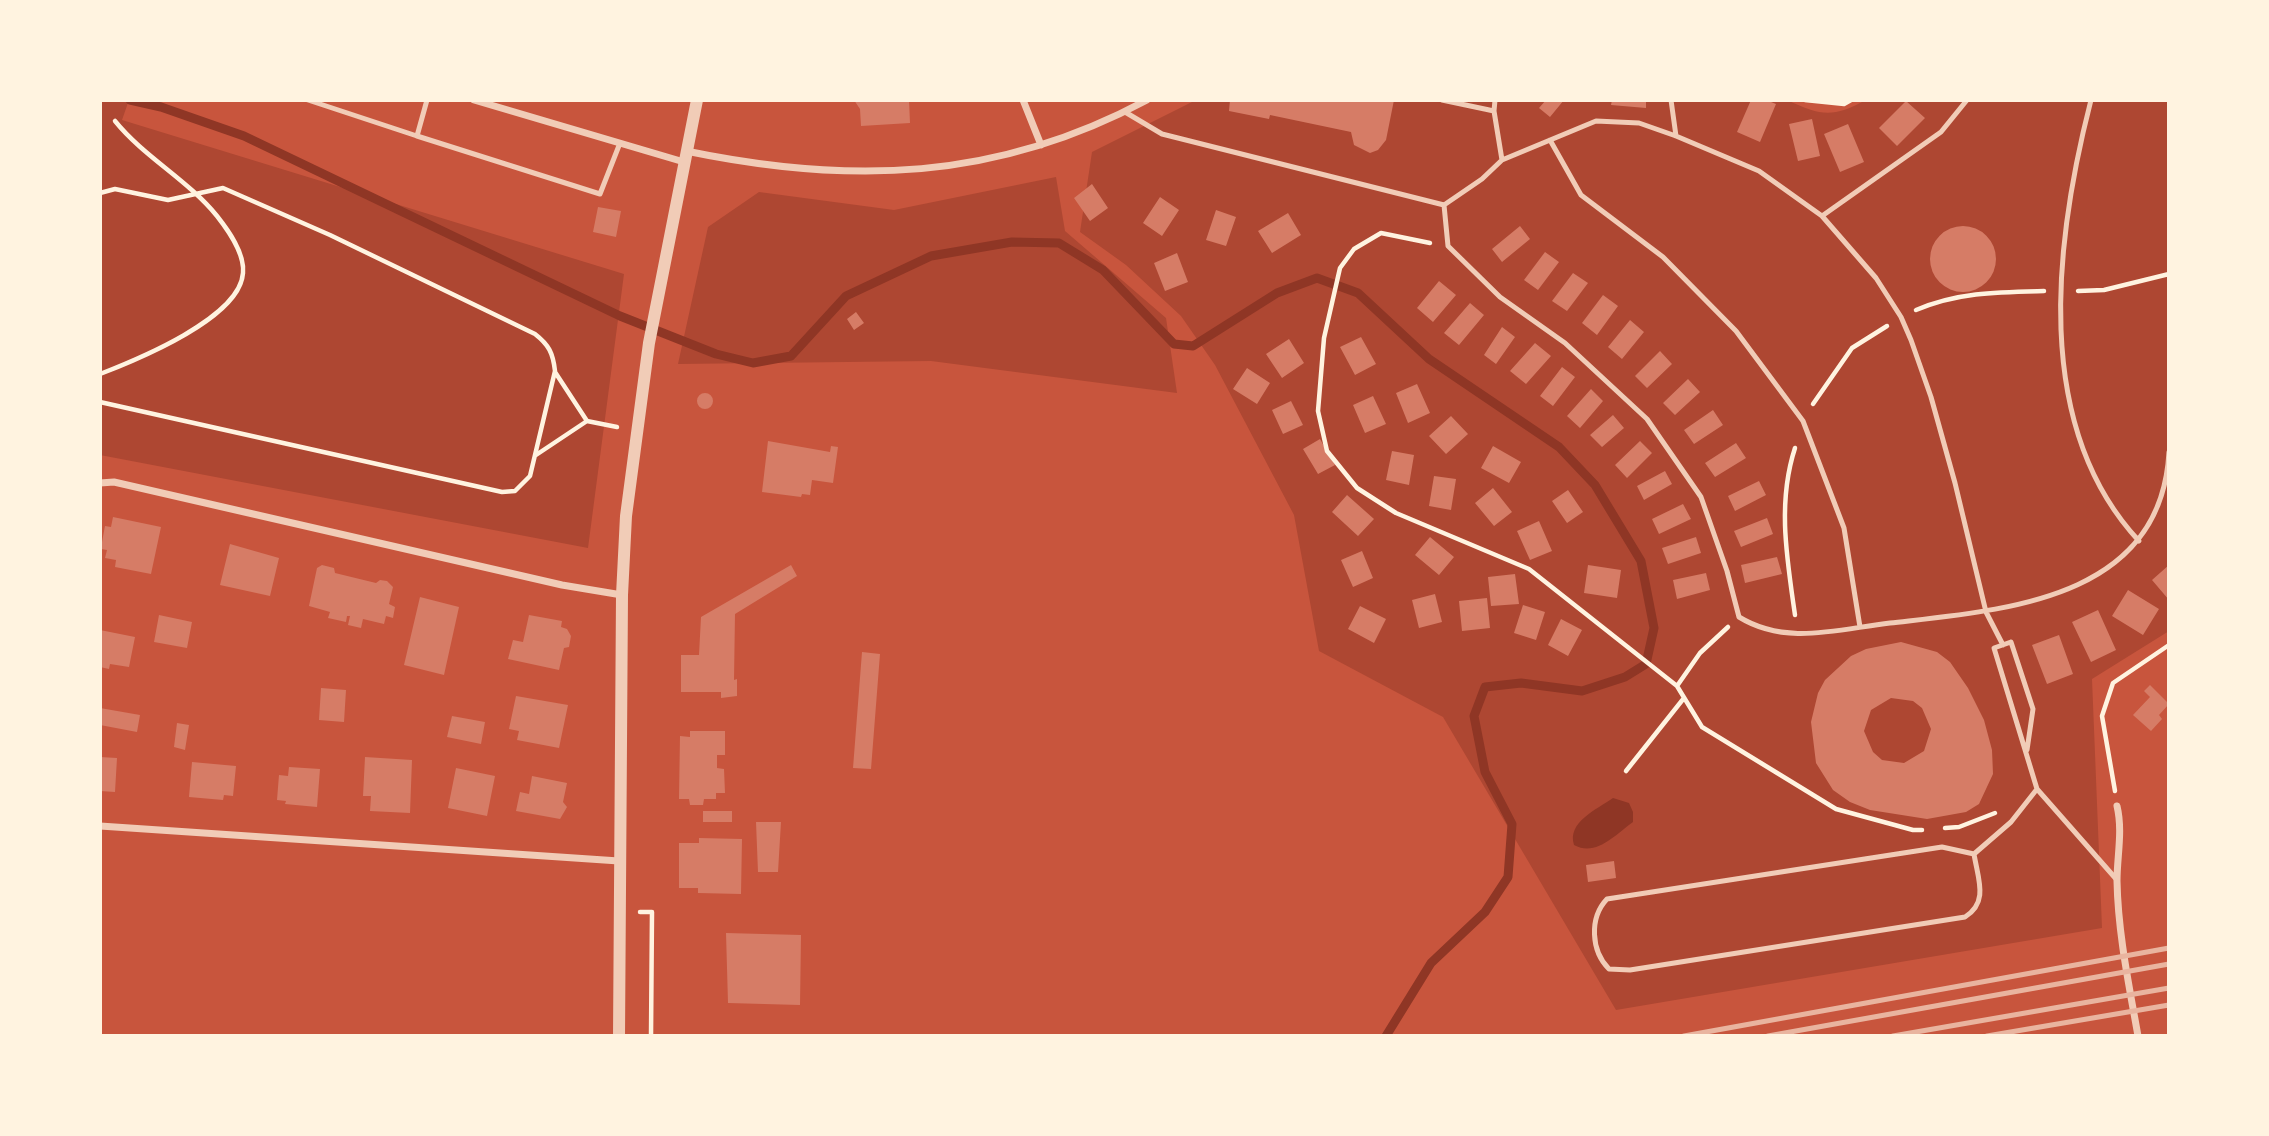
<!DOCTYPE html>
<html>
<head>
<meta charset="utf-8">
<style>
	body { margin:0 }
	#map { position:relative; width:2269px; height:1136px; overflow:hidden; background:#c8553d; font-family:Arial,sans-serif }
	canvas { display:block }
	.frame { position:absolute; inset:0; border:102px solid #fff3e0; pointer-events:none }
</style>
</head>
<body>
<div id="map">
<canvas width="2269" height="1136"></canvas>
<div class="frame"></div>
</div>
<script>
const context = document.querySelector('canvas').getContext('2d');
context.lineJoin = 'round';
function fill(path, color) { context.fillStyle = color; context.fill(path, 'evenodd'); }
function stroke(path, color, width, dash) { context.strokeStyle = color; context.lineWidth = width; context.lineCap = dash ? 'butt' : 'round'; context.setLineDash(dash || []); context.stroke(path); }
const green = new Path2D(`
	M100 100H129L122 120 624 274 588 548 100 455Z
	M1196 100H1787C1822 116 1832 118 1866 100H2169V631L2092 679 2102 928 1616 1010 1443 717 1319 651 1294 515 1215 365 1181 316 1126 265 1080 232 1092 152Z
	M1056 177 1065 231 1166 318 1177 393 931 361 678 364 708 227 759 192 894 210Z`);
const water = new Path2D(`
	M1613 798 1629 803 1633 812V822C1615 835 1596 857 1574 845 1567 822 1596 810 1613 798Z`);
const stream = new Path2D(`
	M130 100 161 107 244 136 620 316 716 354 753 363 791 356 846 296 931 256 1012 242 1059 243 1103 270 1174 344 1193 346 1277 293 1317 278 1358 293 1429 359 1559 447 1595 485 1641 561 1654 628 1646 664 1625 677 1582 691 1521 683 1485 687 1474 716 1485 772 1512 824 1508 877 1485 912 1431 963 1386 1036`);
const building = new Path2D(`
	M854 100H909L910 123 861 126 860 109Z
	M1230 100H1394L1386 140 1378 150 1370 153 1354 145 1351 132 1270 115 1269 119 1229 111Z
	M1546 100H1564L1550 117 1539 108Z
	M1612 100H1646V108L1611 105Z
	M1751 100H1766L1776 104 1760 142 1737 132Z
	M1906 101 1925 118 1897 146 1879 128Z
	M1812 119 1820 156 1798 161 1789 124Z
	M1848 124 1864 162 1840 172 1824 134Z
	M1092 184 1108 208 1090 221 1074 198Z
	M1160 197 1179 210 1162 236 1143 223Z
	M598 207 621 211 616 237 593 232Z
	M1216 210 1236 217 1226 246 1206 240Z
	M1288 213 1301 235 1272 253 1258 231Z
	M1520 226 1530 239 1502 262 1492 249Z
	M1930 259a33 33 0 1 1 66 0a33 33 0 1 1-66 0Z
	M1545 252 1559 262 1538 290 1524 280Z
	M1177 253 1188 282 1165 291 1154 263Z
	M1573 273 1588 283 1567 311 1552 301Z
	M1439 281 1456 295 1433 322 1417 308Z
	M1603 295 1618 306 1597 335 1582 323Z
	M1470 303 1484 315 1459 345 1444 333Z
	M856 312 864 323 854 330 847 319Z
	M1630 320 1644 332 1622 359 1608 347Z
	M1502 327 1515 337 1496 364 1484 355Z
	M1361 337 1376 364 1355 375 1340 347Z
	M1289 339 1304 363 1282 378 1266 354Z
	M1535 343 1551 356 1526 384 1510 371Z
	M1660 351 1672 364 1647 388 1635 376Z
	M1562 367 1575 377 1553 406 1540 396Z
	M1247 368 1270 383 1257 404 1233 389Z
	M1688 379 1700 392 1675 415 1663 403Z
	M1417 384 1430 413 1408 423 1396 393Z
	M1591 389 1603 401 1580 428 1567 416Z
	M697 401a8 8 0 1 1 16 0a8 8 0 1 1-16 0Z
	M1373 396 1386 424 1365 433 1353 405Z
	M1291 401 1303 425 1283 434 1272 410Z
	M1713 410 1723 425 1694 444 1684 430Z
	M1613 415 1624 428 1602 447 1590 435Z
	M1451 416 1468 434 1446 454 1429 436Z
	M1320 439 1335 465 1318 474 1303 449Z
	M768 441 830 452 831 446 838 447 833 483 812 480 810 495 802 494 801 497 762 492Z
	M1640 441 1652 453 1627 478 1615 465Z
	M1736 443 1746 458 1715 477 1705 463Z
	M1493 446 1521 462 1509 483 1481 468Z
	M1392 451 1414 455 1409 485 1386 480Z
	M1665 471 1672 484 1644 500 1637 486Z
	M1434 476 1456 479 1451 510 1429 506Z
	M1759 481 1766 495 1735 511 1728 496Z
	M1493 488 1512 512 1494 526 1475 503Z
	M1568 490 1583 512 1567 523 1552 501Z
	M1347 495 1374 519 1358 536 1332 512Z
	M1683 504 1691 519 1659 534 1652 519Z
	M113 517 161 527 151 574 115 567 116 560 105 558 107 550 101 549 102 542 105 526 111 527Z
	M1767 518 1773 534 1741 547 1734 531Z
	M1539 521 1552 551 1530 560 1517 531Z
	M1430 537 1454 557 1439 575 1415 555Z
	M1696 537 1701 553 1668 564 1662 548Z
	M230 544 279 558 270 596 220 585Z
	M1362 551 1373 578 1353 587 1341 560Z
	M1777 557 1782 574 1745 583 1741 565Z
	M322 565 334 568 335 573 376 583 380 580 387 581 393 587 389 604 395 607 393 618 386 616 384 624 363 619 361 628 348 625 350 616H347L346 622 328 618 330 612 309 606 317 568Z
	M791 565 797 576 735 614 734 680 737 679V696L721 698V692H681V655H699L701 617Z
	M1588 565 1621 570 1617 598 1584 593Z
	M2169 565V600L2152 580Z
	M1706 573 1710 590 1677 599 1673 580Z
	M1515 574 1519 604 1491 606 1488 577Z
	M2128 590 2159 609 2143 635 2112 616Z
	M1435 594 1442 622 1419 628 1412 600Z
	M420 597 459 607 444 675 404 665Z
	M1487 598 1490 628 1462 631 1459 601Z
	M1523 605 1545 612 1536 640 1514 633Z
	M1360 606 1386 619 1374 643 1348 629Z
	M2098 610 2116 650 2091 662 2072 622Z
	M159 615 192 622 187 648 154 642Z
	M529 615 562 621 561 627 567 629 571 636 569 647 564 648 559 670 508 659 513 640 523 642Z
	M1561 619 1582 630 1568 656 1548 645Z
	M100 630 135 637 129 667 110 664 109 669 100 667Z
	M2059 635 2073 674 2047 684 2032 645Z
	M1901 642 1937 652 1950 662 1968 688 1984 720 1992 750 1993 774 1979 804 1966 812 1927 819 1870 810 1850 802 1833 790 1816 763 1811 722 1818 693 1825 680 1851 656 1866 649ZM1891 698 1913 701 1922 708 1931 729 1924 751 1904 763 1882 760 1873 752 1864 731 1871 710Z
	M862 652 880 654 871 769 853 768Z
	M2150 685 2169 704 2159 715 2162 719 2151 731 2133 715 2150 697 2144 691Z
	M321 688 346 690 344 722 319 720Z
	M516 696 568 705 559 748 517 740 519 731 509 729Z
	M100 708 140 715 137 732 100 725Z
	M452 716 485 722 481 744 447 737Z
	M177 723 189 725 185 750 174 747Z
	M690 731H725V755H717V768L724 769 725 793H716V799H704L703 805H690L689 799H679L680 736 690 737Z
	M100 757 117 758 115 792 100 791Z
	M365 757 412 760 410 813 370 811 371 796H363Z
	M192 762 236 766 233 796 224 795 223 800 189 797Z
	M289 767 320 769 317 807 285 804 286 801 277 800 279 775 288 776Z
	M456 768 495 776 487 816 448 808Z
	M532 776 567 783 563 802 567 807 560 819 516 811 520 792 529 794Z
	M703 811H732V822H703Z
	M756 822H781L778 872H758Z
	M699 838 742 839 741 894 698 893V888H679V843H699Z
	M1614 861 1616 878 1588 882 1586 865Z
	M726 933 801 935 800 1005 728 1003Z`);
const path = new Path2D(`
	M1805 100 1844 104 1851 100
	M100 193 115 189 168 200 223 188 330 235 535 334C549 345 553 353 555 371L530 476 515 491 502 492 100 402
	M1430 243 1381 233 1354 249 1340 268 1324 338 1318 411 1327 451 1357 488 1396 513 1529 569 1677 686 1702 727 1836 809 1913 830H1922
	M2078 291 2104 290 2169 274
	M1916 310C1958 292 1999 292 2044 291
	M555 372 587 421 617 427
	M100 374C136 360 240 318 243 273 245 253 228 230 217 216 188 180 144 157 115 121
	M1813 404 1852 348 1887 326
	M536 455 587 421
	M1795 615C1787 559 1777 503 1795 448
	M1677 686 1700 653 1728 627
	M1626 771 1684 698
	M2115 791 2102 716 2113 683 2169 645
	M1945 828 1959 827 1995 813
	M640 912H652L651 1036`);
const service = new Path2D(`
	M308 100 417 136 427 100
	M1442 100 1494 111
	M1495 100 1494 111 1502 160
	M1671 100 1676 136
	M2091 100C2055 240 2031 425 2139 541
	M1125 112 1162 134 1444 205 1482 179 1502 160 1596 121 1639 123 1676 136 1759 171 1822 216 1876 278 1901 317 1911 340 1931 397 1955 483 1986 612 2003 645
	M417 136 600 194 620 143
	M1550 140 1581 195 1663 257 1736 331 1803 421 1844 528 1860 627
	M1444 205 1448 246 1500 297 1565 343 1647 419 1701 497 1727 571 1739 617C1786 646 1838 629 1890 623 2003 610 2161 601 2169 452
	M1822 216 1941 132 1967 100
	M2027 750 2033 709 2011 642 1994 648 2037 789 2117 880
	M1942 847 1974 854C1978 879 1989 902 1965 917L1630 970 1609 969C1591 951 1589 918 1607 899Z
	M1974 854 2011 822 2037 789`);
const minor = new Path2D(`
	M474 100 684 162
	M1023 100 1041 145
	M686 151C850 185 996 181 1147 100
	M100 483 114 482 562 585 622 595
	M2117 806C2123 831 2117 856 2117 881 2118 933 2129 985 2138 1036
	M100 826 619 861`);
const tertiary = new Path2D(`
	M619 1036 622 595 626 516 649 343 697 100`);
const rail = new Path2D(`
	M1684 1036 2169 948
	M1768 1036 2169 964
	M1893 1036 2169 988
	M1987 1036 2169 1005`);
fill(green, '#ae4732');
fill(water, '#8f3625');
stroke(stream, '#8f3625', 9);
fill(building, '#d67c66');
stroke(path, '#fff3e0', 4.5);
stroke(service, '#f1ccb7', 5);
stroke(minor, '#f1ccb7', 7);
stroke(tertiary, '#f1ccb7', 12);
stroke(rail, '#e9b49f', 5);
</script>
</body>
</html>
